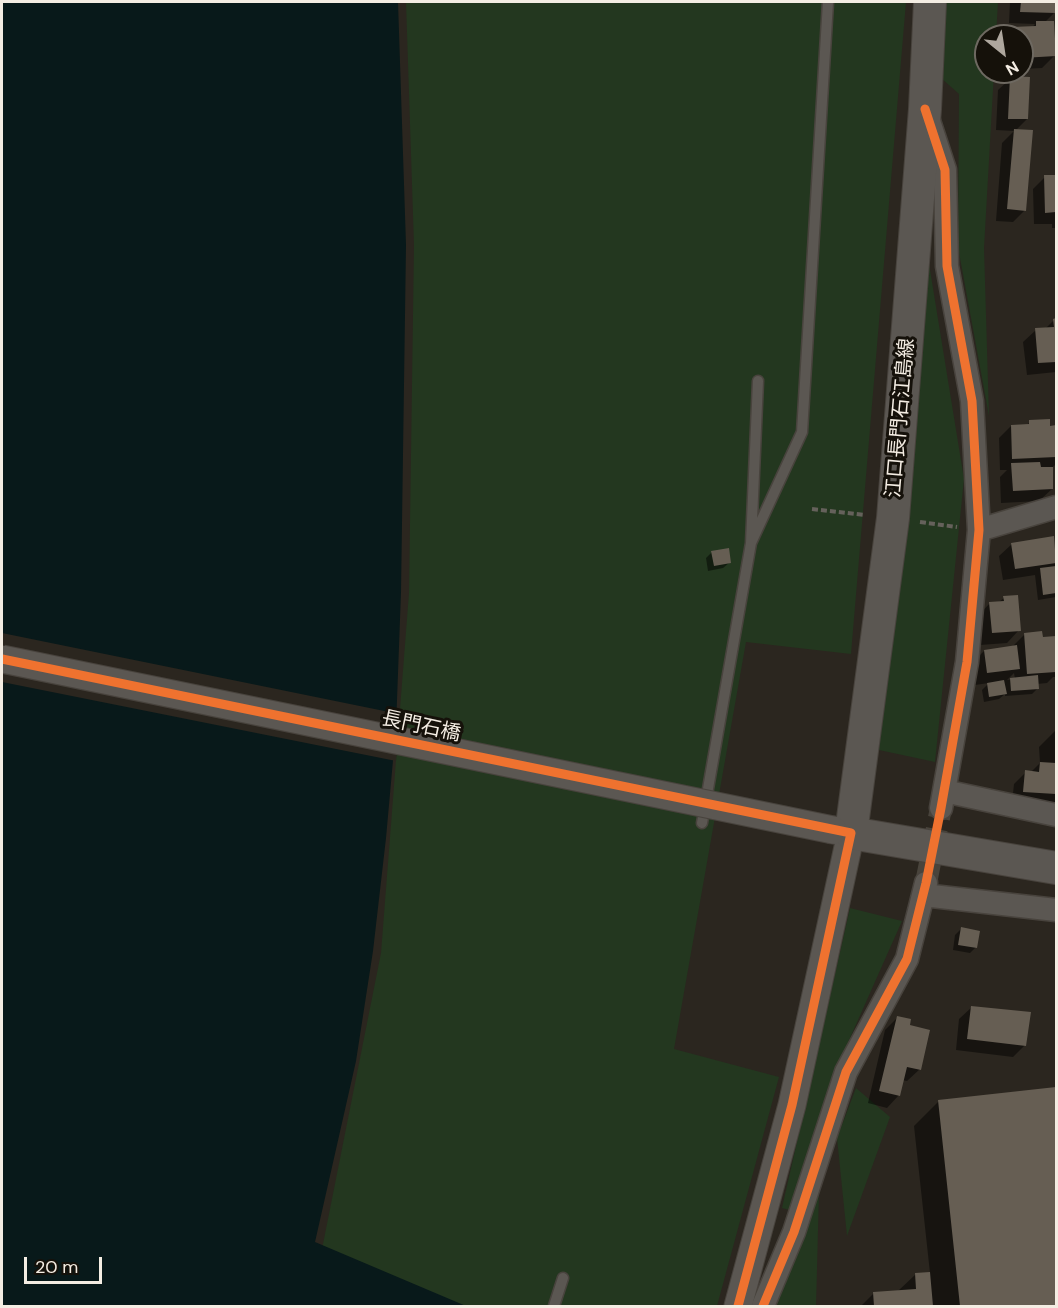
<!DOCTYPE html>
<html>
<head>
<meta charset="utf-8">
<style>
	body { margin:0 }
	#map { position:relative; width:1058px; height:1308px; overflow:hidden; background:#2b261f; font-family:"DM Sans",sans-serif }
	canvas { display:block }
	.frame { position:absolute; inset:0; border:3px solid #f4ede3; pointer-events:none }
	.north { position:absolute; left:974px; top:24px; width:60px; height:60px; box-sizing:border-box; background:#15110a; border:2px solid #6e6961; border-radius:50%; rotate:150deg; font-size:16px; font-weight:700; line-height:24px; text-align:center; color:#f4ede3 }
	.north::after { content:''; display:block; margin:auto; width:21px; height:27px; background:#aea79e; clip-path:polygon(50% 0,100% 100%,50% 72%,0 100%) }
	.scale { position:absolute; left:24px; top:1257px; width:78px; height:27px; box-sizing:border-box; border:3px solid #f4ede3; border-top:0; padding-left:8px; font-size:18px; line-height:21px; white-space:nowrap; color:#f4ede3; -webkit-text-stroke:4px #15110a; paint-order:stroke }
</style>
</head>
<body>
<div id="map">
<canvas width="1058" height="1308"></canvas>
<div class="frame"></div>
<div class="north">N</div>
<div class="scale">20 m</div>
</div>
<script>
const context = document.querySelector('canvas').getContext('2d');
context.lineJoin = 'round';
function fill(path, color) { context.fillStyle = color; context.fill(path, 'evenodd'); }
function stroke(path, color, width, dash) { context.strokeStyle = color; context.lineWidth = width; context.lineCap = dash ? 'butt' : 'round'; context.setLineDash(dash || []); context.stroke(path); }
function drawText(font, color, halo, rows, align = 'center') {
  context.font = font + ' "DM Sans","Noto Sans JP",sans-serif'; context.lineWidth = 6; context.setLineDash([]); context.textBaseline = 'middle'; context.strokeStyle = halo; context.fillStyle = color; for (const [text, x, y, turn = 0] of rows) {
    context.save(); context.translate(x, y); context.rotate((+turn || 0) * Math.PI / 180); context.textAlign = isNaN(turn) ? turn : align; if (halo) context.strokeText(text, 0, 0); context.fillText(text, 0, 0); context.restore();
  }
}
const green = new Path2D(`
	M406 2H906L851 654 746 642 674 1049 779 1077 717 1306H599L593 1305 592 1306H302L323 1244 381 953 409 593 414 245Z
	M945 2H998L996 36H986V72H994L984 248 989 416 958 247 959 94 941 78Z
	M925 239 964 479 935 762 879 750Z
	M850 908 902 921 838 1065 793 1211 782 1208Z
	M856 1088 890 1117 847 1236 837 1138Z
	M819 1193 816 1306H771Z`);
const water = new Path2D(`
	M2 2H398L406 245 401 592 396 727 386 838 373 951 356 1061 315 1242 466 1306H2Z`);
const pier = new Path2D(`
	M2 633 399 714 396 761 2 682Z`);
const shadow = new Path2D(`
	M1010 2H1056L1055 12 1045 22 1054 56 1042 68 1022 69V36H1005L1012 28H1032L1035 24 1009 23Z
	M1011 78 1027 119 1015 131 1025 210 1013 222 996 221 1002 143 1014 131 996 130 998 90Z
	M1045 177H1056V228H1052V224H1034L1033 189Z
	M1054 320H1056V372L1027 375 1023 342 1036 330 1045 329Z
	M1030 422 1049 427H1056V464L1052 468V489L1039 501 1001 503 1000 477 1007 470H1000L999 438 1011 426H1026Z
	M1053 538 1056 559V597L1038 600 1035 575 1003 580 999 556 1012 544Z
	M712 552 729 563 723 568 708 571 706 558Z
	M1004 598 1019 630 1007 643 980 645 978 616 990 603 999 602Z
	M1025 634 1041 638 1056 637V677H1053L1047 683 1037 684 1038 688 1032 694 1005 696V694L999 699 984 702 982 690 989 683 975 685 972 663 984 651 1012 647ZM1014 673 1015 679 1007 680Z
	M1056 730V803L1053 807 1012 803 1014 784 1026 772H1031L1040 763 1039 747Z
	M961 929 976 947 970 953 953 950 955 935Z
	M972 1007 1025 1045 1013 1057 956 1050 959 1019Z
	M897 1018 920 1069 907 1081 902 1080 899 1095 887 1108 868 1103 885 1030Z
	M1056 1088V1306H861L874 1293 898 1291 916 1274 930 1273 914 1126 938 1102Z`);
const building = new Path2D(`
	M1021 2H1056V13L1020 12Z
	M1036 21H1054L1056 56 1022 58V36H1012V27L1036 26Z
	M1010 76 1030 77 1028 119H1008Z
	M1014 129 1033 130 1026 211 1007 209Z
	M1044 175H1056V212L1045 213Z
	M1056 318V362L1038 363 1035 328 1054 327 1053 319Z
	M1050 419V426L1056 425V457L1012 459 1011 425 1029 424V420Z
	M1040 462 1041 467H1053V489L1013 491 1011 463Z
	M1054 536 1056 563 1015 569 1011 543Z
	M729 548 731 563 714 566 711 551Z
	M1056 566V593L1043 595 1040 568Z
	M1018 595 1021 631 992 633 989 602 1004 601 1003 596Z
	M1042 631 1043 637 1056 636V672L1027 674 1024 633Z
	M1017 645 1020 669 987 673 984 650Z
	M1038 675 1039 689 1011 691 1010 678Z
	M1004 680 1007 694 989 697 987 683Z
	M1040 762 1056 763V794L1023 792 1025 770 1039 772Z
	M961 927 980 931 977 948 958 945Z
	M971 1006 1031 1012 1026 1046 967 1039Z
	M897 1016 911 1019 910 1025 930 1030 921 1070 907 1067 900 1096 879 1091Z
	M1056 1087V1306H960L938 1100Z
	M930 1272 933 1306H874L873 1292 916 1289 915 1273Z`);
const minorTunnel = new Path2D(`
	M926 883 941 808`);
const path = new Path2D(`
	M812 509 865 515
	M920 522 957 527`);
const service = new Path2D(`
	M751 543 802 432 828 2
	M702 823 751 543 758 381
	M554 1306 563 1278`);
const minor = new Path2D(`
	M928 118 945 170 947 266 972 401 979 530 967 662 941 808
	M979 530 1056 507
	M944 791 1056 815
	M923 895 1056 910
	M763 1306 794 1232 846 1072 907 959 926 883`);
const tertiary = new Path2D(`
	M738 1306 792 1105 851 833 833 830`);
const secondary = new Path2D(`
	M930 2 925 109 893 518 851 833 1056 868`);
const tertiaryBridge = new Path2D(`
	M2 659 833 830`);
const cycleway = new Path2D(`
	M2 659 851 833 792 1105 738 1306
	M763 1306 794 1232 846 1072 907 959 926 883 941 808 967 662 979 530 972 401 947 266 945 170 925 109`);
const streetNames = [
	["江口長門石江島線",901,418,-85],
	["長門石橋",421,727,12]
];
fill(green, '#23371f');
fill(water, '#08191a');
fill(pier, '#2b261f');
fill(shadow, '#0007');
fill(building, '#665e53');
stroke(minorTunnel, '#49443c', 22, [22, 11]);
stroke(service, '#48433d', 13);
stroke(minor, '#48433d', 25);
stroke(tertiary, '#48433d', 29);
stroke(secondary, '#48433d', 34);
stroke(path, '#65615b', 4, [6, 3]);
stroke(service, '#5b5752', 10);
stroke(minor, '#5b5752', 22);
stroke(tertiary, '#5b5752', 27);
stroke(secondary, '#5b5752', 32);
stroke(tertiaryBridge, '#48433d', 29, []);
stroke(tertiaryBridge, '#5b5752', 27);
stroke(cycleway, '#ef722f', 9);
drawText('20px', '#f4ede3', '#15110a', streetNames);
</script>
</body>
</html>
